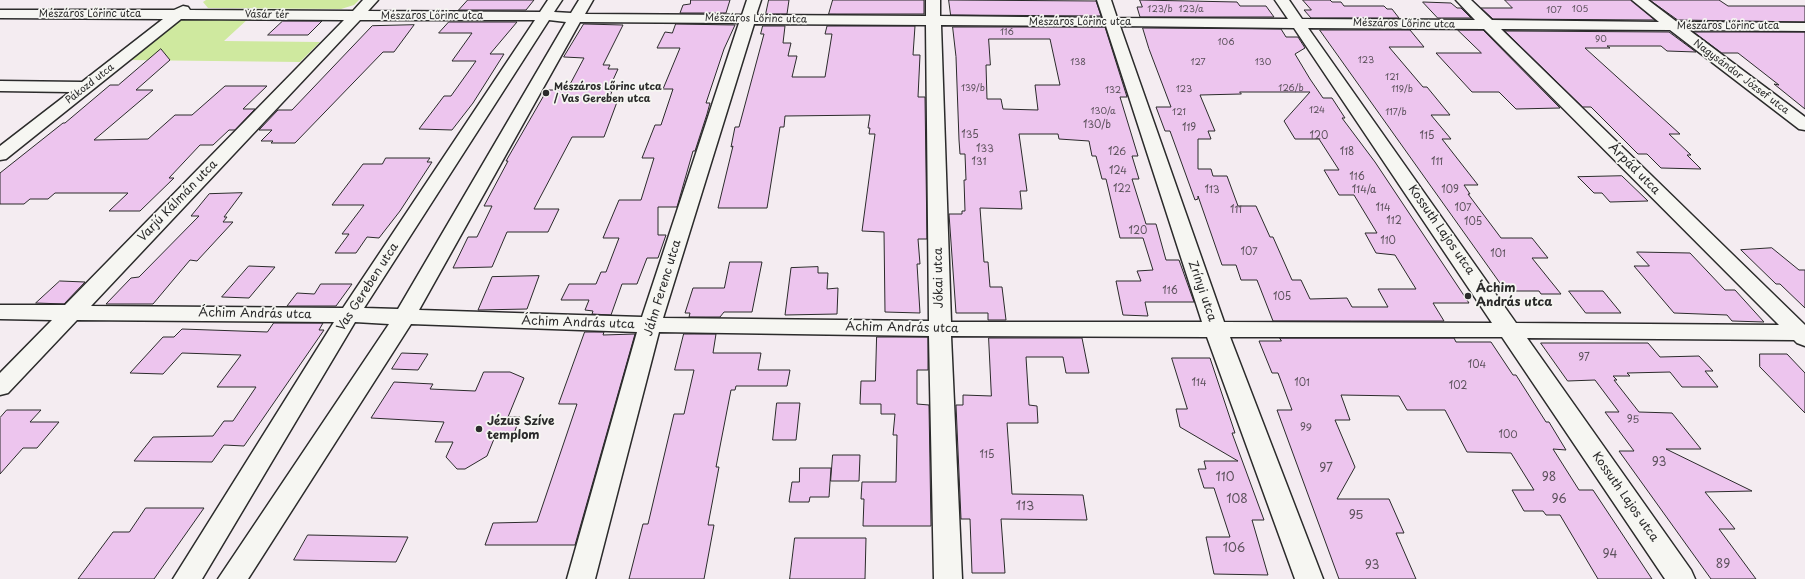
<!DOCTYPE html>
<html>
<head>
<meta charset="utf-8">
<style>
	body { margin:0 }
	canvas { display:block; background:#f4ecf1 }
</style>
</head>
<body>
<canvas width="1805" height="579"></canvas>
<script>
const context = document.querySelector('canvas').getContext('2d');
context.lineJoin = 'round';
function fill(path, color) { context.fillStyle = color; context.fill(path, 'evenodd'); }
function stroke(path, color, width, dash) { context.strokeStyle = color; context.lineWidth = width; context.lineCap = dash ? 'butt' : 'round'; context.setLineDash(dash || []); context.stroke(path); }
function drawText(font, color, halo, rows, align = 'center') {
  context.font = font + ' "Playpen Sans",sans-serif'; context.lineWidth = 3.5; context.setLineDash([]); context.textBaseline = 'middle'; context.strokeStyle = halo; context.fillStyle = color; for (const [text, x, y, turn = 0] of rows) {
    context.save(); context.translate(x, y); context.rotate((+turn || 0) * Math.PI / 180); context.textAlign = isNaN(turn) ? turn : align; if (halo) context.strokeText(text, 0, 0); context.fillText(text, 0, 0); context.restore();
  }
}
const green = new Path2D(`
	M206 0H359L354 5 341 9 208 8 203 2Z
	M184 17 249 18 224 41 320 42 300 62 128 60Z`);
const building = new Path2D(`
	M468 0H534L526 10H459Z
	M691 0H730L726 13H680L683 5 690 4Z
	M769 0H789L787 14H766Z
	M833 0H924V14H829Z
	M949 0 1096 1 1101 16 951 15Z
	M1140 0 1237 2 1240 6H1266L1274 17H1140L1137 7H1142Z
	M1303 0H1330L1332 2H1341L1344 6H1384L1387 9H1392L1399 18H1311L1304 10H1311Z
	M1505 0H1631L1655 20 1493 19 1481 8H1512Z
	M1650 0H1719L1728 6H1805V22L1678 20Z
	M1423 2 1451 3 1457 8H1461L1471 18H1438Z
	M283 21H322L308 35H268Z
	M449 22H517L490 54H504L473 103 452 130 419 129 444 96H451L476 61H452L472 33H439Z
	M584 24 623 25 603 65H610L608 69H618L608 91H612L608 102H617L604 137H572L534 209H559L548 232H507L492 267 453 268 468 237H477L492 206H484L508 161H506L547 90H567L584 58 564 57Z
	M676 24 735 25 724 49 706 103H710L707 114 695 151H693L677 207H658V235H666L658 258H647L637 284H622L611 315 592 314 593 311 585 310 589 300H561L569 284H596L601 272H606L619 238H603L619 200H641L654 158H642L655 125H661L673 89H663L680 48H657L665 32 672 33Z
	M414 25 394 52H383L295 143H271L273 141H261L272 130H259L278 110H292L372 26Z
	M763 26H785L783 43H791L788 56H797L792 77H825L832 34H825L827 26H915L913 55H920L918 97H925L927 239H918L920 264H917L920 313 885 312 884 232 862 231 875 134H869L870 128H868L870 115 785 116 784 127H780L767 208H718L733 146 731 147 735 127H739L764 34H761Z
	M953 27H1105L1127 97H1120L1138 156H1132L1139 179H1132L1146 224H1156L1166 260H1179L1194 302H1145L1148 316 1123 315 1116 281H1141L1137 271 1153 270 1143 238H1120L1106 179H1102L1096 156H1092L1089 141 1059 139 1058 134H1019L1027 191H1020L1022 209 980 208 984 262H988L990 287H1002L1006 320H988V313H956L949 214H962V211H965L964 180H966L965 154H960L959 140 956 57ZM989 39H1050L1060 85H1035L1038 110 1003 109 1001 99H987L986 65H990Z
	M1143 28 1281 29 1286 37H1298L1305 48 1295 54 1310 79 1323 98H1332L1345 118H1342L1375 162 1469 303H1433L1444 321H1273L1257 280H1241L1236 265H1222L1198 196V199L1195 200 1170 131H1165L1156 107H1171L1149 49ZM1240 92H1310L1284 121 1295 139H1319L1339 170H1324L1339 195H1354L1377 233H1365L1376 253 1395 255 1416 289H1378L1388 307H1352L1347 298 1310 299 1301 280H1292L1273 237H1270L1256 206H1238L1227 176H1213L1211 169H1198V139H1211L1208 131H1215L1200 95 1241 94Z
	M1320 30H1410L1424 47H1389L1423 87H1427L1450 115H1431L1451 139H1442L1478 185H1464L1470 194H1468L1501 238H1532L1548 258H1532L1561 294H1541L1539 291H1506Z
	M1458 30H1483L1560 108 1516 109 1499 92H1472L1436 53H1481Z
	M1505 31 1669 32 1696 52 1667 51 1661 46H1607L1610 48H1585L1680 134H1669L1691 155H1687L1701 169 1661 168 1647 154H1638L1591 107H1583Z
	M1694 32H1805V109L1774 84 1779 85 1738 53H1722Z
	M161 49 170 60 136 90H153L94 140 148 139 175 115H192L225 86H267L243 109H255L235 130H229L213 145H200L169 178H174L140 211H109L128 193H55L48 199H30L24 204H0V173L63 123H65L110 85H118Z
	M386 158H430L427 162H432L400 211 379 238 367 237 356 253H335L349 234H342L364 205H332L363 164H382Z
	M1622 176 1648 201 1610 202 1602 193H1594L1578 177Z
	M242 193 224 217H227L223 222H233L197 261 190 260 153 304H106L131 278 139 277 199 216H191L209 194Z
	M1772 248 1799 270H1805V308L1780 284H1776L1741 250Z
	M1637 252 1690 253 1725 290H1735L1764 322 1732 321 1727 315 1674 313 1634 266H1649Z
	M730 262H762L752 312H724L720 317H689L690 313H685L693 288H724Z
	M249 266 275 267 249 298 222 297Z
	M818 267V273H828L827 289 838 288 837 314 785 315 791 268Z
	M539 276 527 309 478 310 492 277Z
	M60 281 85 282 64 304 36 303Z
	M321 284H352L336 306H287L297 293 314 294Z
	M1569 291H1603L1621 313H1586Z
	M274 323H323L319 330H324L244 446 224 445 212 462 134 461 153 437 213 436 224 421H233L256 387H217L241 355 182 353 163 374 130 373 163 337H174L182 329 267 332Z
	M585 332H604L603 335 635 334 575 545H485L493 523 537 522 577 404H559Z
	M684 334H716L713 353H761L758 370H790L787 386H736L735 390H731L716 467H719L708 525H714L704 579H629L643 524H648L674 414H684L694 370H675Z
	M877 337H928V370H917V404L929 405 931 526H863L864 499H861L862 482H896L897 435H893L895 414H881V404H860L861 381H875Z
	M989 338H1082L1089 373H1066L1063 357H1026L1029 405 1037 406 1038 423H1007L1012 494 1083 495 1087 520 1001 519 1005 573H972L970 519H961L956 405H963V395L991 396Z
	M1280 338H1454L1456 342H1491L1513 375H1516L1546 422H1549L1566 450 1553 449 1579 490H1593L1652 579H1598L1560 515H1546L1543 511H1524L1512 490H1534L1511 453 1467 452 1445 410H1407L1399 396 1341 395 1350 420H1335L1355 467 1337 499H1389L1404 533H1396L1416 579H1339L1277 410H1292L1278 373H1272L1259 341H1281Z
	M1541 343H1648L1660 357 1699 356 1713 371H1705L1718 387H1682L1670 372 1627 373 1630 376H1613L1617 380H1614L1639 412 1672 413 1701 449H1666L1752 491 1705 492 1735 529H1719L1756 579H1711L1619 451H1634L1605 412H1619L1595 380 1568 381Z
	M402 353 428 354 418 370 392 369Z
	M1760 354H1787L1805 373V413L1760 367Z
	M1172 358H1210L1235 433H1232L1264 520H1252L1268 575 1214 574 1206 537H1230L1214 488H1204L1198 469H1206L1204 461H1238L1180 427 1176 409H1187Z
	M484 372H510L524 378 508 417H520L512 439H494L487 456 465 469H457L446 457 453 442H435L444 422 371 418 394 382 433 384 430 389 475 391Z
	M777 403H800L796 440H773Z
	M7 410H41L30 422H59L37 448H23L0 474V418Z
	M833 455H860L859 481H831Z
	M800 468H831L829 497H810L809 502H789L792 482H799Z
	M146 508H204L154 579H78L113 532H129Z
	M308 535 408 537 396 562 294 560Z
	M795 538H866L865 579H790Z`);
const minor = new Path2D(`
	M363 0H378L368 11 540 12 548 0H562L554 12 571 13 579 0H593L585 14 742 15 747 0H761L756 15 926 16V0H940V16L1103 18 1097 0H1111L1117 18 1288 19 1275 0H1289L1302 19 1475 20 1456 0H1471L1492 20 1659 22 1632 0H1648L1677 22 1805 23V31L1689 30 1805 117V130L1799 129 1670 30 1501 29 1805 325V346L1797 343 1794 340 1527 338 1691 570 1695 579H1665L1502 337H1230L1323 579H1295L1207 337 951 336 962 579H934L929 336 659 332 595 579H567L637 332 411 324 248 579H218L389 324 355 322 202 579H173L334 322 77 320 8 393 0 395V373L52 320 0 319V305H65L344 20 181 19 6 159 0 160V146L70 92 0 91V81L82 82 163 19 0 18V10H174L183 6 188 7 190 10 353 11ZM360 20H535L343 308 91 306ZM549 20 566 22 398 309 364 308ZM580 22 739 23 642 317 419 310ZM754 24 926 25 929 321 663 318ZM941 25 1106 26 1202 322H951ZM1120 26 1294 28 1492 323 1224 322ZM1308 28 1484 29 1779 325 1516 323Z`);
const markers = [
	[546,93,4,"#2b2b2b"],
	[1468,296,4,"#2b2b2b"],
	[479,429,4,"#2b2b2b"]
];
const farNumbernames = [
	["123/b",1160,10],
	["123/a",1191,10],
	["105",1580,10],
	["107",1554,11],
	["116",1007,33],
	["90",1601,40],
	["106",1226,43],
	["123",1366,61],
	["138",1078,63],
	["127",1198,63],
	["130",1263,63],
	["121",1392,78],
	["139/b",973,89],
	["126/b",1291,89],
	["123",1184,90],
	["119/b",1402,90],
	["132",1113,91],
	["124",1317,111],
	["130/a",1103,112],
	["121",1179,113],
	["117/b",1396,113]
];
const farStreetnames = [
	["Mészáros Lőrinc utca",90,14],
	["Vásár tér",267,15,1],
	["Mészáros Lőrinc utca",432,16],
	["Mészáros Lőrinc utca",756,19,1],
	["Mészáros Lőrinc utca",1080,22],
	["Mészáros Lőrinc utca",1404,24,1],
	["Mészáros Lőrinc utca",1728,26],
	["Nagysándor József utca",1741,77,37],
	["Pákozd utca",90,84,-38]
];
const farPoinames = [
	["Mészáros Lőrinc utca",554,87],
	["/ Vas Gereben utca",554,99]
];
const numberNames = [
	["130/b",1097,125],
	["119",1189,128],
	["135",970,135],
	["120",1319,136],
	["115",1427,136],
	["133",985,149],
	["126",1117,152],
	["118",1347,152],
	["131",979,162],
	["111",1437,162],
	["124",1118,171],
	["116",1357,177],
	["122",1122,189],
	["113",1212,190],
	["114/a",1364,190],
	["109",1450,190],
	["114",1383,208],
	["107",1463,208],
	["111",1236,210],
	["112",1394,221],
	["105",1473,222],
	["120",1138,231],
	["110",1388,241],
	["107",1249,252],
	["101",1498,254],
	["116",1170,291],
	["105",1282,297],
	["97",1584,358],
	["104",1477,365],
	["114",1199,383],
	["101",1302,383],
	["102",1458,386],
	["95",1633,420],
	["99",1306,428],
	["100",1508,435],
	["115",987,455]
];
const streetNames = [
	["Árpád utca",1634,169,45],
	["Varjú Kálmán utca",178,201,-46],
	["Kossuth Lajos utca",1441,230,55],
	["Jókai utca",939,278,-91],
	["Vas Gereben utca",368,287,-57],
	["Jáhn Ferenc utca",663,288,-73],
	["Zrínyi utca",1202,291,71],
	["Áchim András utca",255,314,1],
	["Áchim András utca",578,323,2],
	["Áchim András utca",902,328,1],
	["Kossuth Lajos utca",1625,497,55]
];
const poiNames = [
	["Áchim",1476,289],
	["András utca",1476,303],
	["Jézus Szíve",487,422],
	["templom",487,436]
];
const nearNumbernames = [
	["93",1659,463],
	["97",1326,469],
	["110",1225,478],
	["98",1549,478],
	["108",1237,500],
	["96",1559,500],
	["113",1025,507],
	["95",1356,516],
	["106",1234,549],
	["94",1610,555],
	["89",1723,565],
	["93",1372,566]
];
fill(green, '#cfe99f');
fill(building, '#edc5ee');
stroke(building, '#2b2b2b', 1);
stroke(minor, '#2b2b2b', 3);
fill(minor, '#f6f6f2');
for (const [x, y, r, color] of markers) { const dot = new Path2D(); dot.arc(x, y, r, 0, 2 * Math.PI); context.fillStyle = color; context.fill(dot); stroke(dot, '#f6f6f2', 1.5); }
drawText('9px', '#5c525c', null, farNumbernames);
drawText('10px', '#2b2b2b', '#f6f6f2', farStreetnames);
drawText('bold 10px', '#2b2b2b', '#f6f6f2', farPoinames, 'left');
drawText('10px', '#5c525c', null, numberNames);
drawText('12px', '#2b2b2b', '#f6f6f2', streetNames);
drawText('bold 12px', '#2b2b2b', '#f6f6f2', poiNames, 'left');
drawText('12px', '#5c525c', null, nearNumbernames);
</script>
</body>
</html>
